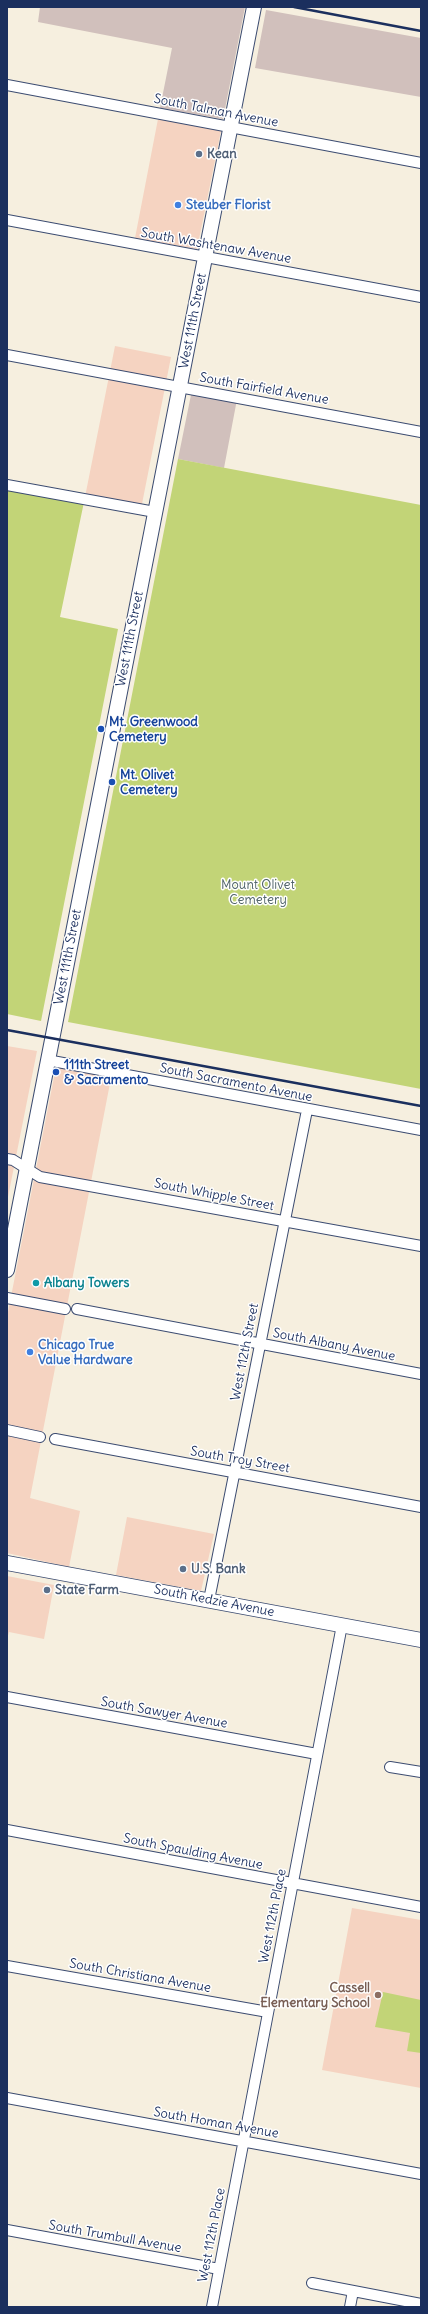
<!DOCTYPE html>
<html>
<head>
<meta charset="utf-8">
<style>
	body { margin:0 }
	#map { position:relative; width:428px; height:2314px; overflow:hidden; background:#f6efdf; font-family:Delius,sans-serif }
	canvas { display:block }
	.frame { position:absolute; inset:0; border:8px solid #1b2f5e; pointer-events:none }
</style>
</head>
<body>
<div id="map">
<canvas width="428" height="2314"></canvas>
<div class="frame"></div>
</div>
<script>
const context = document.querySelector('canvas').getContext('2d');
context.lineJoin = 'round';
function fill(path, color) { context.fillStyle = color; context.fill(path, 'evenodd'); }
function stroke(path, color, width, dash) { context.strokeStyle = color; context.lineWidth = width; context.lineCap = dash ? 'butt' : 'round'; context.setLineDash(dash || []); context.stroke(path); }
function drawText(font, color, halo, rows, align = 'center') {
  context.font = font + ' Delius,sans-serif'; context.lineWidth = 3; context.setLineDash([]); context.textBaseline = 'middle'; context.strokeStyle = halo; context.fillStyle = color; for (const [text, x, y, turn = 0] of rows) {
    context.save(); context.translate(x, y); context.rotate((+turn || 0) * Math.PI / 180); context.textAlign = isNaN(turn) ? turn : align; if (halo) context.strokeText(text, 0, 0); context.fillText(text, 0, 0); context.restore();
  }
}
const built = new Path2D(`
	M158 119 221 131 197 249 135 238Z
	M115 346 171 357 140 514 84 502Z
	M7 1046 37 1051 7 1202Z
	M56 1067 111 1078 30 1498 80 1511 69 1567 7 1553V1317Z
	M127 1517 214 1534 201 1591 116 1575Z
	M7 1576 54 1585 44 1639 9 1632 7 1639Z
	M352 1908 421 1920V2088L322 2070Z`);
const industrial = new Path2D(`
	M40 7H245L223 119 160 108 172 48 38 22Z
	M266 10 421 38V97L255 68Z
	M193 385 238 394 224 468 178 459Z`);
const green = new Path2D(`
	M178 459 421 505V1089L68 1022Z
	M7 488 84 502 60 617 118 629 41 1021 7 1014Z
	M383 1992 421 2000V2053L407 2051 410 2033 375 2027Z`);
const street = new Path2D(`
	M7 85 421 163
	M7 220 421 297
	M7 355 421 432
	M7 485 155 512
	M47 1060 421 1130
	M7 1159 13 1160 40 1177 421 1246
	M7 1298 65 1309
	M77 1309 421 1374
	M7 1430 40 1437
	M55 1439 421 1507
	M209 1600 307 1110
	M7 1697 317 1754
	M390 1767 421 1772
	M7 1830 421 1907
	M7 1966 268 2012
	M7 2098 421 2174
	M7 2230 219 2269
	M312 2283 421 2304
	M212 2307 342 1625
	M350 2307 353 2291`);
const secondary = new Path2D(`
	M7 1270 254 7
	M7 1563 421 1640`);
const rail = new Path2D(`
	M294 7 421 31
	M7 1030 421 1106`);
const markers = [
	[199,154,4,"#5c6f8a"],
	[178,205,4,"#3f7fe0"],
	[101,729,4,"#1a4fb4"],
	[112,782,4,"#1a4fb4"],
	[56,1072,4,"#1a4fb4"],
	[36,1283,4,"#0f9aa8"],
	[30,1352,4,"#3f7fe0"],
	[183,1569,4,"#5c6f8a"],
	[47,1590,4,"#5c6f8a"],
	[378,1995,4,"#8d6e63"]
];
const streetNames = [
	["South Talman Avenue",216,111,11],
	["South Washtenaw Avenue",216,246,10],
	["West 111th Street",193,321,-79],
	["South Fairfield Avenue",264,389,10],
	["West 111th Street",130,639,-79],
	["West 111th Street",68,957,-79],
	["South Sacramento Avenue",236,1083,11],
	["South Whipple Street",214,1195,11],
	["South Albany Avenue",334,1345,11],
	["West 112th Street",245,1352,-79],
	["South Troy Street",240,1460,10],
	["South Kedzie Avenue",214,1601,11],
	["South Sawyer Avenue",164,1713,10],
	["South Spaulding Avenue",193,1852,11],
	["West 112th Place",273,1916,-79],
	["South Christiana Avenue",140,1976,10],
	["South Homan Avenue",216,2123,10],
	["West 112th Place",212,2235,-79],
	["South Trumbull Avenue",115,2237,10]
];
const serviceNames = [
	["Kean",207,154],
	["U.S. Bank",191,1569],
	["State Farm",55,1590]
];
const shopNames = [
	["Steuber Florist",186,205],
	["Chicago True",38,1345],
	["Value Hardware",38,1360]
];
const transitNames = [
	["Mt. Greenwood",109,722],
	["Cemetery",109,737],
	["Mt. Olivet",120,775],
	["Cemetery",120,790],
	["111th Street",64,1065],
	["& Sacramento",64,1080]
];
const parkNames = [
	["Mount Olivet",258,885],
	["Cemetery",258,900]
];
const cultureNames = [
	["Albany Towers",44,1283]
];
const educationNames = [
	["Cassell",370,1988],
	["Elementary School",370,2003]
];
fill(built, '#f5d3c1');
fill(industrial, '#d1c0bc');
fill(green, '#c2d477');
stroke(street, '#3c4c71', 12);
stroke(secondary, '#3c4c71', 16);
stroke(street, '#fff', 10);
stroke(secondary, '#fff', 14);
stroke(rail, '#1b2f5e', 2.5);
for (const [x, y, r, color] of markers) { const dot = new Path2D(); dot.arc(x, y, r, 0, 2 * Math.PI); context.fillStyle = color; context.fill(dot); stroke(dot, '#fff', 1.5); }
drawText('13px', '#1b2f5e', '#fff', streetNames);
drawText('bold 13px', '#4e5e75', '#fff', serviceNames, 'left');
drawText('bold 13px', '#366cbe', '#fff', shopNames, 'left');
drawText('bold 13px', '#164399', '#fff', transitNames, 'left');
drawText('13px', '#4d6166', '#fff', parkNames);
drawText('bold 13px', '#0d838f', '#fff', cultureNames, 'left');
drawText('bold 13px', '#785e54', '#fff', educationNames, 'right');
</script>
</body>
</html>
